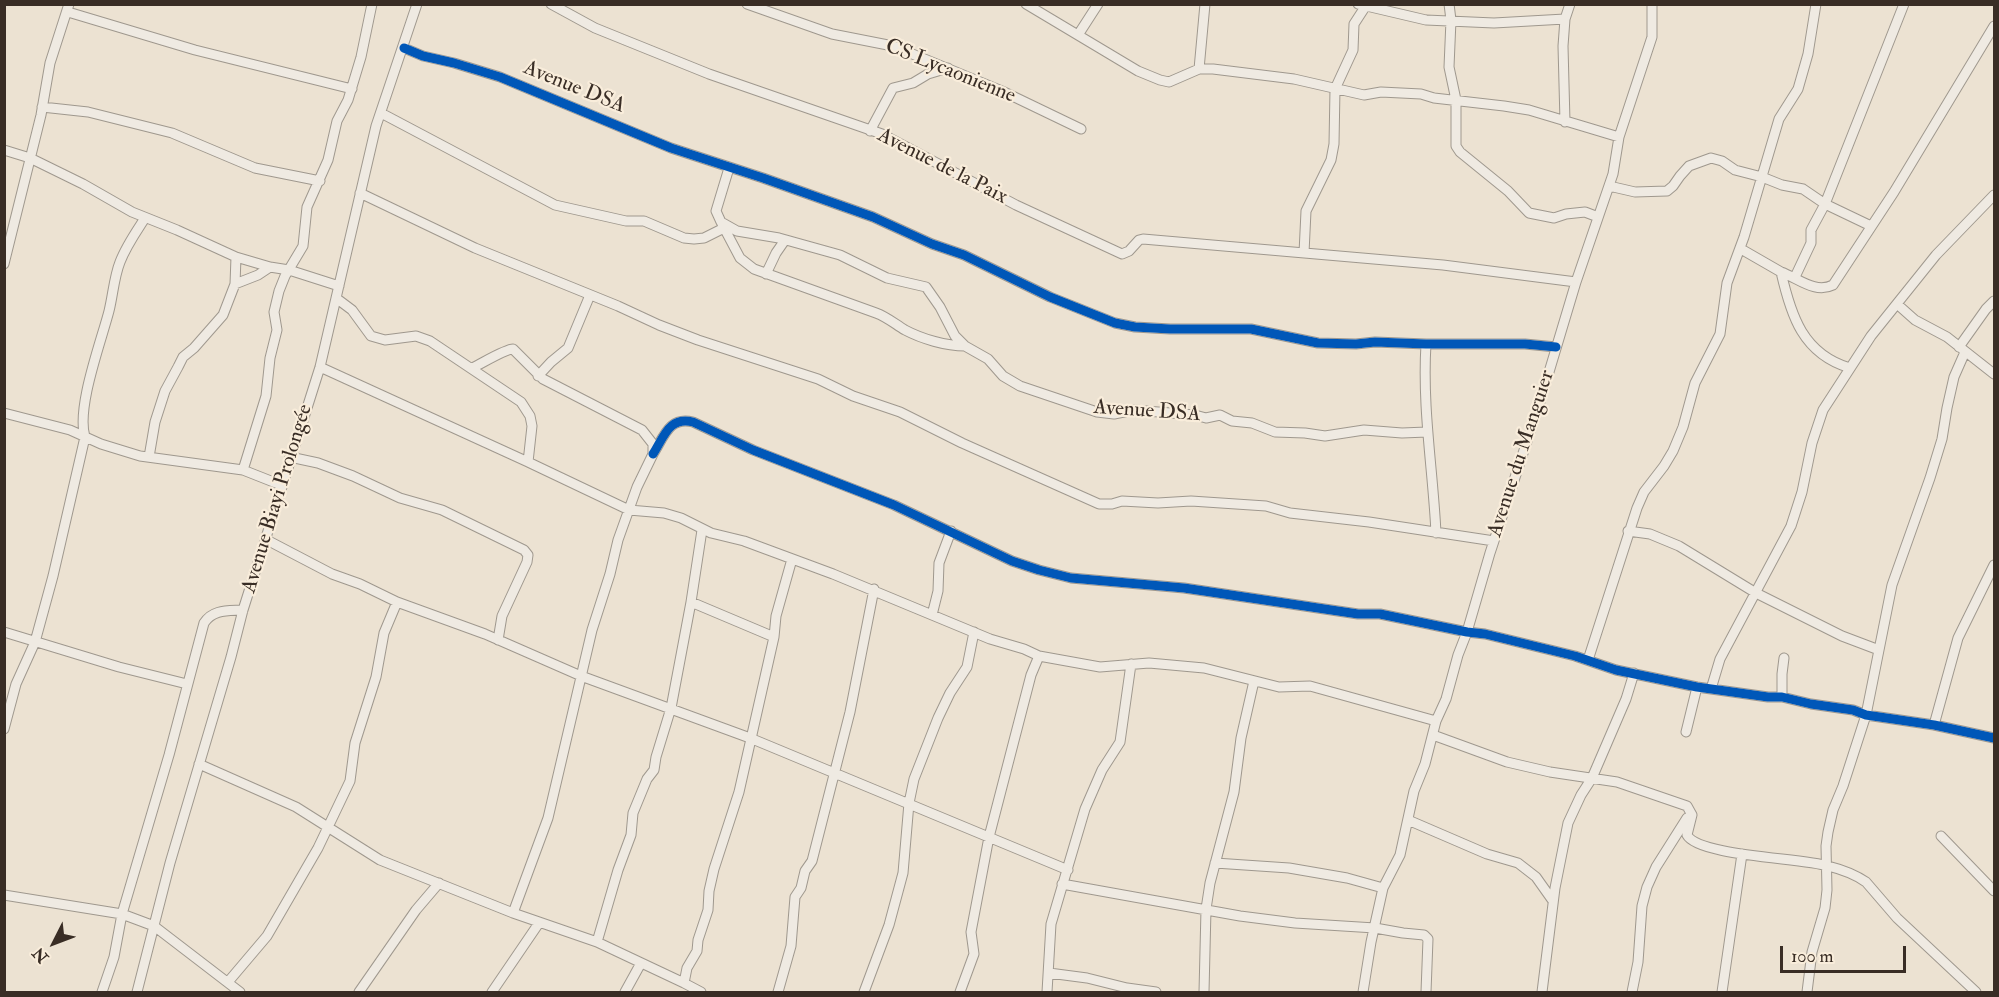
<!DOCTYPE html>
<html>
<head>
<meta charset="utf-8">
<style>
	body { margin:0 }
	#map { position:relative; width:1999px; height:997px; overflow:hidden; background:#ece2d2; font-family:"IM FELL Double Pica",serif }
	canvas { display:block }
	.frame { position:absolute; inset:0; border:6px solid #392d25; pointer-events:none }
	.north { position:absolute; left:24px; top:913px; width:60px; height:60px; -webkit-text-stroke:4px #f9eddb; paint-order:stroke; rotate:228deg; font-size:16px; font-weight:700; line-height:24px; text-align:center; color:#392d25 }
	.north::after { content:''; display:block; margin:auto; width:21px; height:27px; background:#392d25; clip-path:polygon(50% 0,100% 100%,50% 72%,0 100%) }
	.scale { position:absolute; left:1780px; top:946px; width:126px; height:27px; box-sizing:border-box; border:3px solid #392d25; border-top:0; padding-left:8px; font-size:18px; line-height:21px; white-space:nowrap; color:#392d25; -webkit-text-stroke:4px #f9eddb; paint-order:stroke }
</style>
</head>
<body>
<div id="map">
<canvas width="1999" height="997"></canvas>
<div class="frame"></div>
<div class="north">N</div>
<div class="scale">100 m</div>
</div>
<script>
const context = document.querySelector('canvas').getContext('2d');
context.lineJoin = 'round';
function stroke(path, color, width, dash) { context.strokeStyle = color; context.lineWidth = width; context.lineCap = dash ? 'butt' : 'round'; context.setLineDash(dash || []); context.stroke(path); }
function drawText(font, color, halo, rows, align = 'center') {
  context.font = font + ' "IM FELL Double Pica",serif'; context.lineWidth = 4.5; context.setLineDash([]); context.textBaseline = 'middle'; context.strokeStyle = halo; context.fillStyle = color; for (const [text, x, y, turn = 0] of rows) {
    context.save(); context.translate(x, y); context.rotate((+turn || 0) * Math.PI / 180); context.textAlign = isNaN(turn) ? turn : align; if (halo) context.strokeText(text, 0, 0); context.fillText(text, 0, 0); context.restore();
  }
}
const minor = new Path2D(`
	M551 4 595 28 709 74 882 134 1016 205 1122 254 1129 251 1139 240 1143 239 1443 265 1576 282
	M747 4 832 34 893 46 1002 91 1081 129
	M1026 4 1138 71 1160 80 1169 82 1199 69H1213L1294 79 1364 95 1381 92 1421 94 1434 98 1504 106 1529 110 1619 137
	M1358 4 1426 20 1494 23 1565 19
	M1449 4 1451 20 1449 67 1456 100V146L1460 152 1508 191 1529 213 1554 218 1566 214 1585 212 1598 217
	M68 12 195 50 352 89
	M1078 35 1098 4
	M404 48 423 56 454 63 500 77 671 148 763 178 873 217 932 244 964 255 1050 297 1115 323 1135 327 1170 329H1251L1318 343 1356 344 1375 342 1426 344H1525L1556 347
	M1199 69 1205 4
	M42 107 88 112 172 133 255 168 320 181
	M381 113 555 205 626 221H644L684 238 694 239 704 238 724 228
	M1565 122 1563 46 1565 19 1570 4
	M870 131 893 88 913 83 928 74 948 68
	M4 150 30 158 83 184 132 212 177 230 236 257 270 267 289 270 339 286
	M729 168 716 211 721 222 737 231 779 238 840 255 887 278 926 287 940 307 955 336 965 346 988 359 1003 376 1020 386 1097 412 1114 414 1134 410 1195 415 1206 418 1220 415 1232 421 1252 423 1275 432 1305 433 1325 436 1364 430 1402 433 1427 432
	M1609 186 1635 192 1667 191 1673 186 1680 176 1689 166 1711 158 1722 161 1735 170 1762 177 1782 185 1803 189 1825 204 1871 226
	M360 193 475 248 618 306 659 325 698 340 818 379 853 396 900 412 962 443 1099 504H1112L1122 501 1158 503 1191 501 1266 506 1290 513 1369 522 1494 541
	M722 224 740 258 754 269 876 313C887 317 895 324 905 330 922 339 946 346 965 346
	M1741 249 1781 272C1791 316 1803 354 1850 368
	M1304 253 1306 211 1331 160 1334 144 1335 89 1353 50 1354 24 1367 4
	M4 264 41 115 50 63 69 4
	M1781 272C1798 278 1815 294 1833 285L1894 192 1994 26
	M766 274 776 253 785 240
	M1795 277 1811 243V230L1825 204 1904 4
	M235 284 258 275 270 267
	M336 298 352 310 371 336 385 340 416 336 430 341 521 402 530 416 532 426 528 462 629 510 664 513 681 518 711 533 744 541 833 574 990 639 1024 649 1039 656 1100 667 1149 663 1204 668 1279 687 1310 686 1436 721
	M1897 304 1915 320 1947 337 1994 374
	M1426 344C1422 408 1433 470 1436 533
	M1959 347 1986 309 1994 301
	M320 367 528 462
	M472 368C481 364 505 349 513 349L543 379 642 430 653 444V454L637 487 618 540 610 574 592 630 548 818 513 913
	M538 376 551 362 568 348 590 295
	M4 413 70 430 101 444 140 456 243 470 281 485
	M653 454C664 437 669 416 693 422L753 450 894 505 1012 561 1039 570 1071 578 1184 588 1358 614H1380L1467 632 1485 634 1575 656 1616 670 1697 687 1768 697H1782L1811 704 1853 710 1866 715 1934 725 1994 738
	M149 457 155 422 165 391 178 367 183 357 194 348 223 315 235 284 236 257
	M290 457 318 463 353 476 400 498 442 510 524 550 528 555 527 562 502 616 498 640
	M243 470 266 396 270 358 277 330 274 312 279 291 285 276 303 246 307 207 328 160 337 121 348 100 361 57 372 4
	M1628 531 1650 534 1679 546 1756 593 1842 636 1879 650 1866 715 1843 786 1833 810 1828 832 1826 846 1827 890 1825 908 1812 952 1807 992
	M265 539 332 574 360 584 397 602 485 634 581 676 750 738 1068 870
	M691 602 774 637
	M932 615 938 591 939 563 951 531
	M4 632 119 667 187 684
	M1879 650 1892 585 1930 478 1942 439 1947 408 1954 377 1965 352
	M1588 660 1637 508 1644 492 1664 466 1673 451 1683 427 1695 383 1720 334 1727 283 1744 237 1779 119 1798 89 1808 54 1816 4
	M1711 689 1720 659 1791 526 1802 492 1812 443 1823 410 1871 336 1936 255 1994 195
	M1782 697V674L1784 658
	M1934 725 1958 638 1994 565
	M4 729 16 684 35 642 53 576 85 437C76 408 101 342 109 311 113 295 114 277 120 262 126 246 136 232 145 218
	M1686 732 1697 687
	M1433 735 1507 762 1550 772 1617 782 1687 806 1692 815 1687 835C1698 856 1802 858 1828 866 1840 869 1856 875 1866 882L1897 918 1976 992
	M199 764 296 807 380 860 513 913 597 942 684 983 701 992
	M1408 820 1487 854 1518 863 1536 877 1553 901
	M1941 836 1994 891
	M1215 863 1289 868 1347 878 1383 888 1371 942 1363 992
	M1062 884 1240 916 1295 923 1375 928 1403 933 1424 935 1428 939 1426 992
	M1383 888 1400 855 1414 791 1425 764 1436 721 1446 699 1458 655 1467 632 1490 553 1540 402 1576 282 1613 174 1619 137 1652 37V4
	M4 895 122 914 154 926 240 992
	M597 942 618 870 631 835 633 813 647 779 654 770 656 757 671 708 691 602 702 530
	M1049 973 1087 978 1127 988 1156 992
	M228 982 267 936 318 848 350 781 355 743 376 677 384 633 397 602
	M684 983 687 968 697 951 698 940 708 910 709 891 714 869 739 792 774 637 776 616 792 559
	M102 992 114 957 122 914 169 755 204 623C213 609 228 611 243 610
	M137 992 170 863 231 657 243 610 320 367 376 126 417 4
	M359 992 416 910 439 883
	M492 992 539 923
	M625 992 641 963
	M778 992 791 946 795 897 801 888 805 871 812 861 850 712 874 589
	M864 992 889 925 903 873 909 803 914 779 938 718 950 693 967 667 974 632
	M960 992 974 954 971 932 989 837 1031 675 1039 656
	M1047 992 1051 924 1085 809 1102 770 1120 742 1131 664
	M1204 992 1206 909 1210 883 1234 792 1241 738 1254 681
	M1542 992 1555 888 1568 823 1581 795 1592 778 1626 699 1634 673
	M1632 992 1638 962 1642 906 1647 887 1656 867 1687 818
	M1722 992 1742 854`);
const cycleway = new Path2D(`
	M404 48 423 56 454 63 500 77 671 148 763 178 873 217 932 244 964 255 1050 297 1115 323 1135 327 1170 329H1251L1318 343 1356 344 1375 342 1426 344H1525L1556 347
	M653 454C664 437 669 416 693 422L753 450 894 505 1012 561 1039 570 1071 578 1184 588 1358 614H1380L1467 632 1485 634 1575 656 1616 670 1697 687 1768 697H1782L1811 704 1853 710 1866 715 1934 725 1994 738`);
const streetNames = [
	["CS Lycaonienne",950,72,22],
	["Avenue DSA",574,88,22],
	["Avenue de la Paix",942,167,27],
	["Avenue DSA",1147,412,4],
	["Avenue du Manguier",1522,454,-72],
	["Avenue Biayi Prolongée",278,499,-73]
];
stroke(minor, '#9f988e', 11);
stroke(minor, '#efeae2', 9);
stroke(cycleway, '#0057b8', 9);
drawText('21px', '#392d25', '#f9eddb', streetNames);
</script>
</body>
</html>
